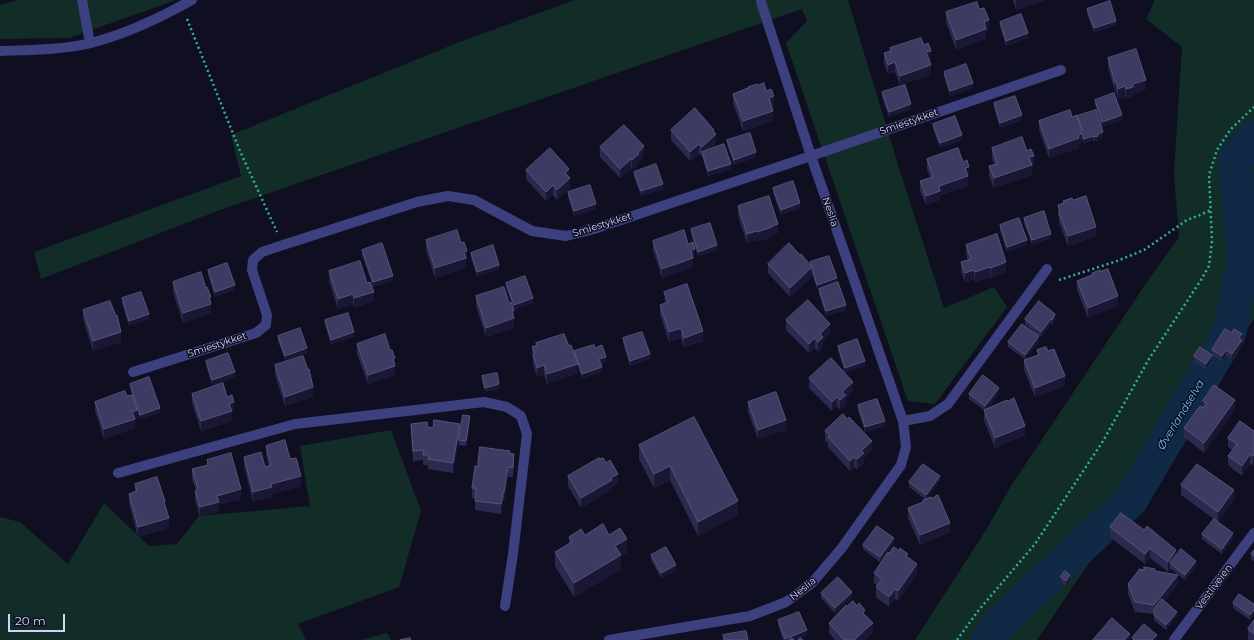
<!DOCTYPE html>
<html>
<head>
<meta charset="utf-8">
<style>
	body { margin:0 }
	#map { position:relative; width:1254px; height:640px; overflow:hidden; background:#100f22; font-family:Montserrat,sans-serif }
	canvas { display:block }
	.scale { position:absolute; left:8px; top:614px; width:57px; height:18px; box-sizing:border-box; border:2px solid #d2d2fd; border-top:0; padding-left:5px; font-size:12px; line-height:14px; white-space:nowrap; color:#d2d2fd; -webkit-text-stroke:3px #100f22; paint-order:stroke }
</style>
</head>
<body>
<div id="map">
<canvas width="1254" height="640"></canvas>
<div class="scale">20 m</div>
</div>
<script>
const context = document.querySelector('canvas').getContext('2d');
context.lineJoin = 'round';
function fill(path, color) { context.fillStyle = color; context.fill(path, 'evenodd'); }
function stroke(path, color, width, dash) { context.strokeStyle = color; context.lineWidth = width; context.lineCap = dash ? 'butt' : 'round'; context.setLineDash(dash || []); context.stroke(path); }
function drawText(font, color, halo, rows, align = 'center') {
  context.font = font + ' Montserrat,sans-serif'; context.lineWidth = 3; context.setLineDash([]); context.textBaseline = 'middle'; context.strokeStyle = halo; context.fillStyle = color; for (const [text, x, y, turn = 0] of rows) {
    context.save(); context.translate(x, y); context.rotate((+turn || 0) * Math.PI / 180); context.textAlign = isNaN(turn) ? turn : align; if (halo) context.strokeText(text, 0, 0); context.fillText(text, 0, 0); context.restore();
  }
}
const green = new Path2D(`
	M19 0H176L69 38 0 39V5Z
	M574 0H848L899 168 944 308 994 287 1007 307 935 404 908 401 786 43 807 21 802 9 220 210 41 279 34 252 241 176 231 135 457 43Z
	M1155 0H1254V319L1037 640H915L986 530 1011 486 1151 276 1179 237 1174 174 1182 47 1146 19Z
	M391 430 421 511 399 587 298 624 306 640H0V517L20 522 68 564 104 503 149 546 177 544 199 516 310 506 300 446Z
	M387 633 391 640H361Z`);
const river = new Path2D(`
	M989 640 999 624 1131 500 1229 334 1244 260 1235 160 1254 138`);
const path = new Path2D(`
	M187 19 240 151 277 232
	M1059 280 1117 261 1144 250 1187 220 1200 215 1211 210
	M957 640 978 611 1035 544 1103 441 1149 359 1201 280 1209 266 1212 241 1209 175 1217 150 1230 130 1254 107`);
const minor = new Path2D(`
	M82 0 90 43
	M0 51C29 50 63 50 91 43 126 34 160 18 192 0
	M133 372 256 333 266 325 267 315 252 270 253 260 262 252 283 245 417 202 448 196 474 200 532 231 566 236 594 229 811 156 1061 70
	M903 421 930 416 948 404 1047 269
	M118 473 295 424 484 402 507 407 521 416 527 434 513 554 505 606
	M609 640 750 616 786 602 812 583 841 549 901 465 906 447 903 421 811 156 761 2
	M1174 640 1254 533`);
const wall = new Path2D(`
	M1013 0H1046L1016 10Z
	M979 9 989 30H986V39L956 50 946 22V12Z
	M1087 9 1116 25 1094 33 1087 13Z
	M1000 22 1028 38 1006 46 1000 26Z
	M924 45 931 60 929 61 931 75 900 85 895 72 888 74 884 63V53L890 51V48Z
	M1108 58 1146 89 1133 94V96L1126 99 1125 96 1118 99 1116 92H1115L1108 67Z
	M944 72 973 88 950 96 944 76Z
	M758 85 774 106H772L773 121 743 131 733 103V94L748 89V87Z
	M882 92 911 109 889 117 882 97Z
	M1095 100 1122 120 1102 127 1095 105Z
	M994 103 1022 120 1000 128 994 108Z
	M1077 116 1103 137 1098 139V140L1094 142 1093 140 1084 144 1082 138 1081 143 1079 144V148L1049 158 1039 130V121Z
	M933 124 962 140 940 148 933 129Z
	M671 130 714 133 716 144 710 149 731 169 708 176 702 156 699 154 690 161 671 140Z
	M727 140 756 157 734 165 727 145Z
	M600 147 644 156 639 161V164L632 170 631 168 620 178 600 157Z
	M992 148 1027 151 1034 165 1032 166V175L994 188 989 176V166L994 165 992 157Z
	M927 159 963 162 969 177H968V186L940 195V200L926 205 920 191V181L930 178 927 169Z
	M526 170 569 178 570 188 557 200 553 195 546 201 526 179Z
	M634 172 663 189 641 196 634 177Z
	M773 188 800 208 781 215 773 193Z
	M568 192 596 209 574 216 568 197Z
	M1073 200 1096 236 1068 246 1059 222V218L1058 215V205L1063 204V201Z
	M738 206 778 233 772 235V237L757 242V240L747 243 738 216Z
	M1024 218 1051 238 1032 245 1024 223Z
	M1000 225 1027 245 1007 252 1000 230Z
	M691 229 717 250 698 256 691 234Z
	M426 240 461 243 467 261H466V268L435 278 426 250Z
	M653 241 688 244 695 258 693 259V267L662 278 653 250Z
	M966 245 1006 272 991 278 990 277 975 282 974 279 965 282 961 271V262L968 260 966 254Z
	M362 250 393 281 373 287 362 255Z
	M471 253 499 269 477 277 471 257Z
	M810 262 837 283 846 310 826 316 819 294V289H817L812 273V277L790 297 768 273V264L810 265Z
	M208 270 235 290 215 297 208 274Z
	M329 271 374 301 354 308 353 304 338 309 329 281Z
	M1092 273 1118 306 1088 318 1077 290V281L1092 275Z
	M173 282 211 302V313L183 323 173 292Z
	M506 283 533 303 514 310 506 287Z
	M664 292 703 341 684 347 681 338 669 342 660 314V305L665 303Z
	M476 296 514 316V328L486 337 476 306Z
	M122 298 149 319 129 326 122 303Z
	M1039 301 1055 320 1052 325 1051 324 1041 337 1025 324V319Z
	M83 310 121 342 93 351 83 319Z
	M325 320 354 337 331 344 325 325Z
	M786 320 830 333 823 340V347L818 352 815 348 809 353 786 330Z
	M1232 333 1242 339V345L1232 359 1226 355 1222 361 1212 355V350Z
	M278 336 307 353 285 360 278 341Z
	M623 338 650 359 630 366 623 343Z
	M1039 341 1025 359 1008 347V342Z
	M536 343 569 346 574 355V351L595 348 606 362 600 364 602 372 582 379 578 365V373L547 384 544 375 537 377 533 364 532 347 536 345Z
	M357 344 390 350 395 364V375L368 384 357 354Z
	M838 346 865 366 845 373 838 350Z
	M1037 350 1065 386 1035 397 1024 370V360L1037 355Z
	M1194 356 1212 359 1206 369 1194 361Z
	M206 361 235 377 212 385 206 366Z
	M275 365 313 397 285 406 275 375Z
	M482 376 499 389 485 392 482 381Z
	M809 378 853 391 846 398V405L840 410 837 406 832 411 809 388Z
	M130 384 160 413 140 419 137 411V420H135V428L104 439 95 411V402L127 396 132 395 130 388Z
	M999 393 987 409 1025 435 995 448 984 420V410L969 399V394Z
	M192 394 227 397 234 412H232V421L201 431 192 403Z
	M1203 401 1235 409 1204 453 1184 437V428L1203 408Z
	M748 402 786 430 758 439 748 412Z
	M858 405 885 426 865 432 858 410Z
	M694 417 738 515 698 536 670 480 654 488 639 459V445Z
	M470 421 466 446 459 445V440Z
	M411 424 428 428 460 433 453 473 428 469V465H423V460L413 461 411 433Z
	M825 431 872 450 864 458V463L857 469 854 467 850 471 828 447V443L825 441Z
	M1254 431 1253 466 1250 464 1242 476 1228 465V456L1232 450 1228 447V438Z
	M266 446 290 459 301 486 272 494V497L253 502 244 466V457L265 467 269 466 266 455Z
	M480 447 510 453 514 464 513 477H508L504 501H503L501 514 475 510V498H472V488L478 466Z
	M207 460 241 499 219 505V511L200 517 195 500V491L196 490 192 479V469L207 465Z
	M568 476 618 483 612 487V489L581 508 568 486Z
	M940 481 926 499 950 532 920 545 908 518V508L923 502V500L925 499 909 487V482Z
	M135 484 169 528 138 537 129 503V494L135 492Z
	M1181 485 1234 500 1218 522 1181 495Z
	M1110 527 1144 530 1176 555 1196 566 1185 580 1171 569 1168 572 1150 558 1145 564 1110 537Z
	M1202 534 1233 538 1222 554 1202 539Z
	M585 535 627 553 621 556V569L574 597 555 566V552L569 544V537Z
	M894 543 880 562 863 549V545Z
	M1254 550V561L1251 559V554Z
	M889 553 908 558 917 574 898 600 895 599 889 607 876 597V587L877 585 874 583V573Z
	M651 555 676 570 661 578 651 560Z
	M1139 569 1155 571 1178 584 1164 601 1177 616 1166 630 1154 620V614L1135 612 1128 594V584L1139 571Z
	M1061 577 1070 580 1066 586 1061 582Z
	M821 593 852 597 835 613 821 598Z
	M1233 603 1254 604V615L1250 620 1233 608Z
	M847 606 865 615 873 633 864 640H835L829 633V623Z
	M778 620 807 635 795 640H783L778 625Z
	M1254 620V640H1248V629Z`);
const shadedWall = new Path2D(`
	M1018 0H1046L1016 10V1Z
	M989 20V30H986V39L956 50V40L984 22Z
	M1116 21V25L1094 33V28Z
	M1028 33V38L1006 46V41Z
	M931 51V60L926 62V52Z
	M895 62V72L888 74V65Z
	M931 65V75L900 85V76Z
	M1146 80V89L1133 94V96L1126 99V89L1133 84Z
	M1116 82V92H1115V83Z
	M973 83V88L950 96V91Z
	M1125 86V96L1118 99V89Z
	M774 96V106L769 107V98Z
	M911 104V109L889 117V112Z
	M773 111V121L743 131V121Z
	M1022 115V120L1000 128V123Z
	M1122 115V120L1102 127V122Z
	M714 130V135L716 134V144L703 155 702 152V147Z
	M1082 130 1081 143 1079 144V148L1049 158V149Z
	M1103 132V137L1098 139V140L1094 142V137L1098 134Z
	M962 135V140L940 148V143Z
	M1093 136V140L1084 144V139Z
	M699 144V154L690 161V152Z
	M644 146V156L639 161V164L632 170V160Z
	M756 152V157L734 165V160Z
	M1034 156V165L1032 166V175L994 188V178L1029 157Z
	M631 159V168L620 178V169Z
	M731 164V169L708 176V171Z
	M969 167V177H968V186L940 195V200L926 205V196L939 186 965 168Z
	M569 169 570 188 557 200V190L565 173Z
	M663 184V189L641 196V191Z
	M553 185V195L546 201V192Z
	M800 203V208L781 215V210Z
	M596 204V209L574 216V211Z
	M778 224V233L772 235V237L757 242V232Z
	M1096 227V236L1068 246V236Z
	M757 231V240L747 243V234Z
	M1051 234V238L1032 245V240Z
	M1027 240V245L1007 252V247Z
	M717 245V250L698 256V252Z
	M695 249V258L693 259V267L662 278V269L691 250Z
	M467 251V261H466V268L435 278V268L464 252Z
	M1006 262V272L991 278V268Z
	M499 265V269L477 277V272Z
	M812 267V277L790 297V288Z
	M990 267V277L975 282V272Z
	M974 270V279L965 282V273Z
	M393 276V281L373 287V282Z
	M837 278V283L817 289V285Z
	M235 285V290L215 297V292Z
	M374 292V301L354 308V298Z
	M353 294V304L338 309V299Z
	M1118 296V306L1088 318V308Z
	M209 297H211V313L183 323V313Z
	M533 298V303L514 310V305Z
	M846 305V310L826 316V311Z
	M512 311H514V319V318V328L486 337V328Z
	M149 314V319L129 326V321Z
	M1055 315V320L1052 325V320Z
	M1051 319V324L1041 337V332Z
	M830 324V333L823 340V347L818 352V342L820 334Z
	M681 328V338L669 342V332Z
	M703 331V341L684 347V338Z
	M121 332V342L93 351V341Z
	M354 332V337L331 344V340Z
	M1242 334V339L1239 343V338Z
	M1039 336V341L1025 359V355Z
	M815 338V348L809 353V344Z
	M1242 340V345L1232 359V354Z
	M307 348V353L285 360V356Z
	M1226 350V355L1222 361V356Z
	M650 354V359L630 366V361Z
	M1212 355V359L1206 369V364Z
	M606 357V362L599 364V359Z
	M395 358V375L368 384V375Z
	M865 361V366L845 373V368Z
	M578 364V373L547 384V374Z
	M544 365V375L537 377V368Z
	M602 367V372L582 379V374Z
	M235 372V377L212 385V380Z
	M1065 376V386L1035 397V388Z
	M853 382V391L846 398V405L840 410V400L842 392Z
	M499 384V389L485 392V388Z
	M313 387V397L285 406V397Z
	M999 388V393L985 411V406Z
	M837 397V406L832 411V402Z
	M1235 400V409L1204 453V443Z
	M234 402V412H232V421L201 431V421L229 404Z
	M160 408V413L140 419V415Z
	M137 410V420H135V428L104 439V429L132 412Z
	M470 416V421L466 446V441Z
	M786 420V430L758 439V430Z
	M885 421V426L865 432V427Z
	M460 424V433L453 473V463Z
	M1025 426V435L995 448V438Z
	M872 441V450L864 458V463L857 469V459L861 451Z
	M514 454V464L513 477V468Z
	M1250 454V464L1242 476V466Z
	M1254 455V465L1253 466V456Z
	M854 457V467L850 471V461Z
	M670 466V480L654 488V474Z
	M508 467V477L504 501V492Z
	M618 474V483L612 487V489L581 508V498Z
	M301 476V486L272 494V497L253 502V492L271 484Z
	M940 476V481L926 500V495Z
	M241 489V499L219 505V511L200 517V507L217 496Z
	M1234 490V500L1218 522V512Z
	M503 492V501L501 514V504Z
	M738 501V515L698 536V522Z
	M169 518V528L138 537V527Z
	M950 523V532L920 545V535Z
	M1233 533V538L1222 554V549Z
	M894 538V543L880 562V557Z
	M627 539V553L621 556V569L574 597V583L615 546Z
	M1150 548V558L1145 564V554Z
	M1176 550V560L1170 563V568L1171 569 1168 572V562Z
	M1196 561V566L1185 580V575Z
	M917 564V574L898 600V591Z
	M676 565V570L661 578V573Z
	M1070 575V580L1066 586V581Z
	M1178 575V584L1154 614V605Z
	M895 589V599L889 607V597Z
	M852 592V597L835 613V608Z
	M1254 610V615L1250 620V615Z
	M1177 612V616L1166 630V625Z
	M873 623V633L864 640H854Z
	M807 630V635L795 640H785V639Z
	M1130 634V640H1124Z
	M1157 635V640H1152Z`);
const building = new Path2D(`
	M1110 1 1116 21 1094 28 1087 9Z
	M977 2 979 9 984 8 989 20 984 22 986 29 956 40 946 12Z
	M1021 14 1028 33 1006 41 1000 22Z
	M921 38 924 45 928 43 931 51 926 52 931 65 900 76 895 62 888 65 884 53 891 51 890 48Z
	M1136 49 1146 80 1133 84V87L1126 89 1125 86 1118 89 1116 82 1115 83 1108 58Z
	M966 64 973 83 950 91 944 72Z
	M764 83 766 91 771 89 774 96 769 98 773 111 743 121 733 94 748 88V87L757 84 758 85Z
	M905 85 911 104 889 112 882 92Z
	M1114 93 1122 115 1102 122 1095 100Z
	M1015 96 1022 115 1000 123 994 103Z
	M695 108 714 130 713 131 716 134 702 147 699 144 690 152 671 130Z
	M1070 110 1072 117 1077 115 1082 130 1080 131 1081 134 1078 135 1079 138 1049 149 1039 121Z
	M1096 110 1103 132 1098 134V136L1094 137 1093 136 1084 139 1082 133V130L1077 116Z
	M955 116 962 135 940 143 933 124Z
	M624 125 644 146 638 153 639 154 632 160 631 159 620 169 600 147Z
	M750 133 756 152 734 160 727 140Z
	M1022 137 1027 151 1031 149 1034 156 1029 157 1032 165 994 178 989 166 997 164 992 148Z
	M724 144 731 164 708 171 702 152Z
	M550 148 569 169 565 173 570 178 557 190 553 185 546 192 526 170Z
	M958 148 963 162 967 160 969 167 965 168 968 176 939 186 940 191 926 196 920 181 933 177 927 159Z
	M656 164 663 184 641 191 634 172Z
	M793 181 800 203 781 210 773 188Z
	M590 185 596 204 574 211 568 192Z
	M769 196 778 224 772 226V227L757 232V231L747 234 738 206Z
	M1086 196 1096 227 1068 236 1059 213 1060 212 1058 205 1064 203 1063 201 1072 198 1073 200Z
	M1044 211 1051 234 1032 240 1024 218Z
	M1019 218 1027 240 1007 247 1000 225Z
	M710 223 717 245 698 252 691 229Z
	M457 230 461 243 464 242 467 251 464 252 466 258 435 268 426 240Z
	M684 230 688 244 693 242 695 249 691 250 693 258 662 269 653 241Z
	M997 234 1006 262 991 268 990 267 975 272 974 270 965 273 961 262 971 259 966 245Z
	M382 243 393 276 373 282 362 250Z
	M789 243 800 255 801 254 812 267 790 288 768 264Z
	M493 245 499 265 477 272 471 253Z
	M829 256 837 278 817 285 810 262Z
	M360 261 367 283 370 282 374 292 354 298 353 294 338 299 329 271Z
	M227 263 235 285 215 292 208 270Z
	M1108 269 1118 296 1088 308 1077 281 1092 275V273L1100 270 1101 271Z
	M201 272 206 288 207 287 211 297H209L211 304 183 313 173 282Z
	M525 276 533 298 514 305 506 283Z
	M838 282 846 305 826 311 819 289Z
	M687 284 703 331 684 338 681 328 669 332 660 305 668 302 664 292Z
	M504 287 509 303 511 302 514 311H512L514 318 486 328 476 296Z
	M141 292 149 314 129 321 122 298Z
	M808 300 830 324 820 334 823 337 818 342 815 338 809 344 786 320Z
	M110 301 116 316 117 315 121 332 93 341 83 310Z
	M1039 301 1055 314V315L1052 320 1051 319 1041 332 1025 319Z
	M348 313 354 332 331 340 325 320Z
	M1022 324 1039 336 1025 355 1008 342Z
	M300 328 307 348 285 356 278 336Z
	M1225 329 1232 333 1234 329 1242 334 1239 338 1242 340 1232 354 1226 350 1222 356 1212 350Z
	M642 332 650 354 630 361 623 338Z
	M385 334 390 350H392L395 358 393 359 395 366 368 375 357 344Z
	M564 334 569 346 571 345 578 364 547 374 544 365 537 368 533 354H535L532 347 537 345 536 343Z
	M857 339 865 361 845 368 838 346Z
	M594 345 595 348 602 345 606 357 599 359 602 367 582 374 574 351Z
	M1046 347 1048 351 1054 349 1065 376 1035 388 1024 360 1039 355 1037 350Z
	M1200 347 1212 355 1206 364 1194 356Z
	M228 353 235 372 212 380 206 361Z
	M303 356 308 370 309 369 313 387 285 397 275 365Z
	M831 358 853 382 842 392 846 395 840 400 837 397 832 402 809 378Z
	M497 373 499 384 485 388 482 376Z
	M983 375 999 388 985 406 969 394Z
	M149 377 160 408 140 415 130 384Z
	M223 383 227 397 232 395 234 402 229 404 232 411 201 421 192 394Z
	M1214 385 1235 400 1204 443 1184 428 1200 406 1203 408 1207 403 1203 401Z
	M125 391 127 396 132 395 137 410 132 412 135 419 104 429 95 402Z
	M776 392 786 420 758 430 748 402Z
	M1014 398 1025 426 995 438 984 410 1007 400 1008 401Z
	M877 399 885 421 865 427 858 405Z
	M843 414 847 419 849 417 872 441 861 451 864 453 857 459 854 457 850 461 828 437 830 435 825 431Z
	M463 415 470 416 466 441 459 440Z
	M694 417 738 501 698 522 670 466 654 474 639 445Z
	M434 420 460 424 453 463 428 459 429 455H423L424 450 413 451 411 424 427 422 428 428 433 427Z
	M1240 421 1254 431V455L1253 456 1250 454 1242 466 1228 456 1237 444 1228 438Z
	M285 440 290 459 296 458 301 476 271 484 272 487 253 492 244 457 261 452 265 467 271 465 266 446Z
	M480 447 510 451 509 453 514 454 513 468 508 467 504 492H503L501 504 475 501 476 488H472L475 466H479L478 464Z
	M231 453 241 489 217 496 219 502 200 507 195 491 198 489 192 469 208 465 207 460Z
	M599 458V459L603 458 606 463 610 460 618 474 611 478 612 480 581 498 568 476Z
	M923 464 940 476 926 495 909 482Z
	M1197 464 1234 490 1218 512 1181 485Z
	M157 477 165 501 164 502 169 518 138 527 129 494 137 491 135 484Z
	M938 495 950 523 920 535 908 508 923 502V500L931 497 932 498Z
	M1121 513 1144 530 1147 526 1176 550 1168 562 1150 548 1145 554 1110 527Z
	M1214 519 1233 533 1222 549 1202 534Z
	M603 524 609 535 620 528 627 539 615 546 621 555 574 583 555 552 572 542 569 537 581 529 585 535Z
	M877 526 894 538 880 557 863 545Z
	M666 547 676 565 661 573 651 555Z
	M894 547 899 551 900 548 908 554 906 556 917 564 898 591 895 589 889 597 876 587 882 579 874 573 888 552 889 553Z
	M1181 549 1196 561 1185 575 1170 563Z
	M1254 550V556L1251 554Z
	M1144 567 1155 569V571L1178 575 1154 605 1135 602 1128 584 1139 570V569L1144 570Z
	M1065 571 1070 575 1066 581 1061 577Z
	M838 577 852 592 835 608 821 593Z
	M1239 594 1254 604V610L1250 615 1233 603Z
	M1162 599 1177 612 1166 625 1154 615V609Z
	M853 601 857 606 859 603 865 610 863 613 873 623 854 640H844L829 623 846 605 847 606Z
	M799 612 807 630 785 639 778 620Z
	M1112 618 1130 634 1124 640H1093Z
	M1254 620V634L1248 629Z
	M1144 624 1157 635 1152 640H1134L1132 638Z
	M746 631 748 640H724L723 635Z
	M410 638 411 640H400Z
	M792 638 794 640H789Z
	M801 638 803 640H798Z`);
const streetNames = [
	["Smiestykket",909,122,-19],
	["Neslia",830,212,71],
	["Smiestykket",602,225,-17],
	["Smiestykket",217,345,-18],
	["Vestliveien",1214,587,-53],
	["Neslia",803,589,-39]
];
const waterNames = [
	["Øverlandselva",1181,415,-59]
];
fill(green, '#122c28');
stroke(river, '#102945', 34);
stroke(path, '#34af9b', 2.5, [2, 3]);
stroke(minor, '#3c407f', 10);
fill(wall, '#2c294f');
fill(shadedWall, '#1a1735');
fill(building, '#3e3b62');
stroke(building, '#55537a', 1);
drawText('10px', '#d2d2fd', '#100f22', streetNames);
drawText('italic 11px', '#65c3f8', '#100f22', waterNames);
</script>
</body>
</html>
